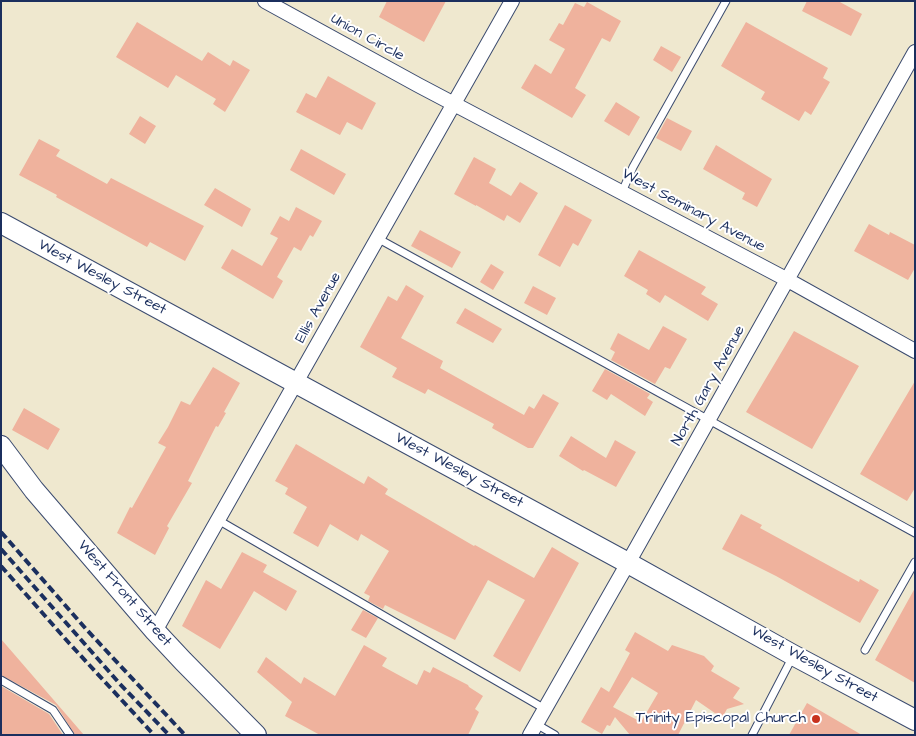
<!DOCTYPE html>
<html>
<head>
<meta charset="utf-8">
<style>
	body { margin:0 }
	#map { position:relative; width:916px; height:736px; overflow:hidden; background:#efe8cf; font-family:"Architects Daughter",sans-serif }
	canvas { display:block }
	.frame { position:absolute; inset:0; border:2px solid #1b2f5e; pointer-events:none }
</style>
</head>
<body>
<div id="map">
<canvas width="916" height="736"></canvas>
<div class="frame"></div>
</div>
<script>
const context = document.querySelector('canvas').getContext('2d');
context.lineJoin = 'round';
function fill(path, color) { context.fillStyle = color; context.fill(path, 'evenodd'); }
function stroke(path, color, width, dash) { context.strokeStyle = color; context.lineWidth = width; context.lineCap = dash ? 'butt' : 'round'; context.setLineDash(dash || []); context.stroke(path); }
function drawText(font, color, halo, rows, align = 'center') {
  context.font = font + ' "Architects Daughter",sans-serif'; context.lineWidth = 4; context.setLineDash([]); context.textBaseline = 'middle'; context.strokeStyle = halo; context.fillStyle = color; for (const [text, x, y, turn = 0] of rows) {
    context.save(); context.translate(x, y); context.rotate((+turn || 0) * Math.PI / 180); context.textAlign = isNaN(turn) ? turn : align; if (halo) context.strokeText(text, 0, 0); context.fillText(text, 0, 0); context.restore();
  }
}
const building = new Path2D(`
	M387 1H446L424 42 379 17Z
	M807 1H838L862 14 851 36 802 11Z
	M587 2 621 21 610 42 602 38 575 88 586 95 572 118 521 88 535 64 551 74 565 49 549 40 559 23 563 25 575 3 584 7Z
	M137 22 202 61 208 52 230 66 233 60 250 70 225 112 213 104 216 99 176 75 168 88 116 57Z
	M746 22 828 68 823 78 830 82 811 115 805 111 799 121 761 99 765 92 721 66Z
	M661 46 681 57 672 72 653 60Z
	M328 76 376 103 362 130 347 122 340 135 296 112 306 93 316 98Z
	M616 102 640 117 629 136 604 121Z
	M140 116 156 126 145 144 129 134Z
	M667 118 692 131 681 151 656 138Z
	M39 139 60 150 56 156 107 184 111 178 204 226 185 261 150 242 147 247 56 197 57 195 19 175Z
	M716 145 772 179 757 207 742 199 745 193 703 169Z
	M301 149 346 174 334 195 290 170Z
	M474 157 496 169 489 183 511 196 520 182 538 193 520 223 507 215 504 221 476 205V206L454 194Z
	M215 188 251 209 242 227 204 205Z
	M565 205 592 220 578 246 573 243 560 267 538 255Z
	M296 207 322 221 313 237 310 235 301 251 294 247 277 277 283 281 273 299 221 268 232 249 262 266 278 238 270 234 280 216 289 221Z
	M869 224 889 235 890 232 915 245V268L908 280 854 251Z
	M420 230 461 252 452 268 411 246Z
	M639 250 706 287 701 294 718 304 708 321 665 295 660 303 646 294 648 290 624 276Z
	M491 264 504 272 493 290 480 282Z
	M406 285 424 296 401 338 443 361 440 368 524 415 529 406 534 409 543 394 559 403 533 448H528L492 428 494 424 428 389 425 394 392 377 397 368 360 347 388 296 397 301Z
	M533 286 556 298 547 315 524 303Z
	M465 308 502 329 493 343 456 323Z
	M663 326 687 339 670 369 665 367 655 384 611 360 615 352 610 349 618 333 649 350Z
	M794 331 859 366 812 449 746 412Z
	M213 367 240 383 224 412 226 413 218 427 216 426 188 481 192 483 167 526 169 528 155 555 117 533 130 507 132 508 166 447 158 443 168 427 181 401 190 405Z
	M605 369 650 394 647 398 653 402 645 416 611 394 607 400 592 391Z
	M915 381V488L907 501 860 474Z
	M24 408 60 429 48 450 12 430Z
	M571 436 606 458 615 440 636 452 616 487 584 470 583 471 559 456Z
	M296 444 364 484 368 476 388 489 385 494 474 546 475 545 534 578 552 547 579 563 520 672 493 656 525 600 488 580 455 640 385 605 383 609 368 601 370 596 364 593 389 551 361 534 358 541 330 524 318 547 293 533 307 507 285 494 288 488 275 481Z
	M741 514 762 525 760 528 859 582 860 579 879 590 860 623 776 576 722 549Z
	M242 552 267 565 263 572 297 591 286 611 254 591 220 649 182 626 206 580 221 589Z
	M915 588V683L875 660Z
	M363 610 378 618 366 638 351 630Z
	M635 632 668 651 672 645 704 656 714 666 711 671 740 688 733 698 744 704 727 709 722 718 696 700 678 735H630L615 717 610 726 607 725 602 734 581 722 601 687 609 692 630 653 625 650ZM632 677 658 693 641 722 613 707Z
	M1 639 84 735H75L56 705 1 675Z
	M364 645 387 658 382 666 417 685 424 670 430 673 433 667 468 685 469 687 483 696 475 709 479 712 468 735H320L285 716 292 702 257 672 266 657 301 684 304 677 335 696Z
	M1 686 49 714 63 735H1Z
	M807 703 862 735H789Z`);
const lane = new Path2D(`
	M622 192 633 167 726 1
	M377 238 915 533
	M218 520 545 709
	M865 650 915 562
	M1 680 53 710 70 735
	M536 724 555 735
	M752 735 793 656`);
const street = new Path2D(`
	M265 1 418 85 786 279 915 351
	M155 631 512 1
	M530 735 628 563 915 52`);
const secondary = new Path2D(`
	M1 223 628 563 793 655 915 720
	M1 446 34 490 155 631 183 661 256 735`);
const rail = new Path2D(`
	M1 532 86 629 185 735
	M1 549 120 684 169 735
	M1 566 69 643 154 735`);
const markers = [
	[816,719,5,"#c8321e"]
];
const streetNames = [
	["Union Circle",367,38,29],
	["West Seminary Avenue",693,211,28],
	["West Wesley Street",102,278,28],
	["Ellis Avenue",319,308,-61],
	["North Gary Avenue",709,386,-61],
	["West Wesley Street",459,471,28],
	["West Front Street",124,594,49],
	["West Wesley Street",814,665,29]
];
const poiNames = [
	["Trinity Episcopal Church",806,719]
];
fill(building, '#efb29d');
stroke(lane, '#3b4b6f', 9);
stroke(street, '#3b4b6f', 16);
stroke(secondary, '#3b4b6f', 22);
stroke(lane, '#fff', 7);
stroke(street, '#fff', 14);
stroke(secondary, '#fff', 20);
stroke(rail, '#1b2f5e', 4, [8, 4]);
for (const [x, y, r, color] of markers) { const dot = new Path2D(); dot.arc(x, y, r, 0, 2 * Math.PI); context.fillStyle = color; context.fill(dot); stroke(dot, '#fff', 2); }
drawText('15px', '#1b2f5e', '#fff', streetNames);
drawText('15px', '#1b2f5e', '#fff', poiNames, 'right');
</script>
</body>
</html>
